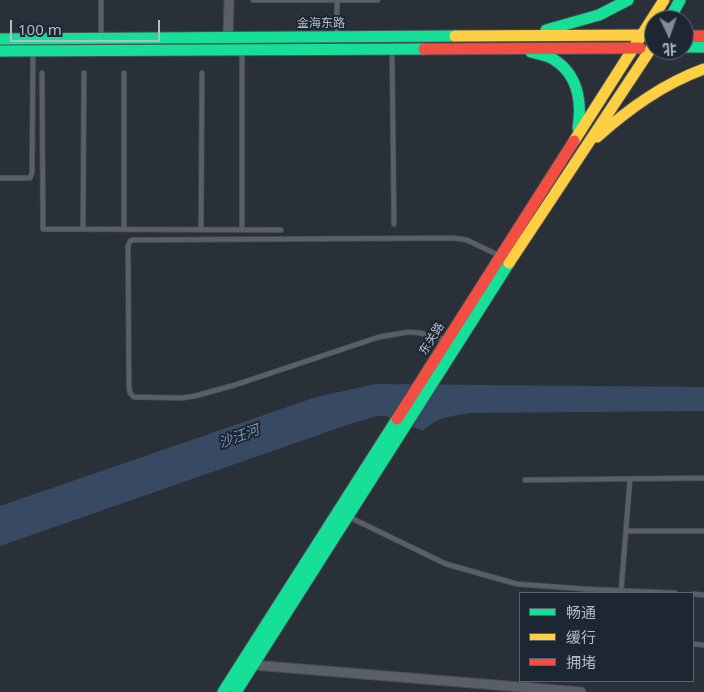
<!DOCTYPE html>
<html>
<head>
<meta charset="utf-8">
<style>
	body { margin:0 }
	#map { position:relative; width:704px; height:692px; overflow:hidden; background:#2a3038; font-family:"Noto Sans","Noto Sans SC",sans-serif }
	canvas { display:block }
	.legend { position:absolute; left:519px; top:592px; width:175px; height:90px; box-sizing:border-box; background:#1d2633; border:1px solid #59626f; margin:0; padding:6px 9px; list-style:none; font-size:15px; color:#b4bcc9 }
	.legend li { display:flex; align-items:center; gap:10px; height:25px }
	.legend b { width:25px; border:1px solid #59626f }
	.north { position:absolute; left:644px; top:10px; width:50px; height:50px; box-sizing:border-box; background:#1d2633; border:1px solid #59626f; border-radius:50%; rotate:177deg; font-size:14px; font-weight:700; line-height:20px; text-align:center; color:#b4bcc9 }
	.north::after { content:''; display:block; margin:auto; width:18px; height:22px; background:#848b96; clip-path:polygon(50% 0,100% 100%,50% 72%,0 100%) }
	.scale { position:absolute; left:10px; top:20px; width:150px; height:22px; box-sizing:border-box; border:2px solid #b4bcc9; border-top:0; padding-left:6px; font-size:15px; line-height:18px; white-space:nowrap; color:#b4bcc9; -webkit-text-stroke:4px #1d2633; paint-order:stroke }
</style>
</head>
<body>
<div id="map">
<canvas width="704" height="692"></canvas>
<ul class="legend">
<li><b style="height:6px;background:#16e098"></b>畅通</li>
<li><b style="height:6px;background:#ffcf43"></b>缓行</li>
<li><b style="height:6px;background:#f24e42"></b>拥堵</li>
</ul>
<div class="north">北</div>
<div class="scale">100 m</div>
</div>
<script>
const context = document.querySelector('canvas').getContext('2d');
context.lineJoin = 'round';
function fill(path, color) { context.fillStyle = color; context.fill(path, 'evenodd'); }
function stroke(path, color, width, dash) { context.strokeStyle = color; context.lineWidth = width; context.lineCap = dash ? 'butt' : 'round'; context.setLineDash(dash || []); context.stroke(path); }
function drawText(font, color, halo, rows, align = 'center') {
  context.font = font + ' "Noto Sans","Noto Sans SC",sans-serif'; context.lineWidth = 4; context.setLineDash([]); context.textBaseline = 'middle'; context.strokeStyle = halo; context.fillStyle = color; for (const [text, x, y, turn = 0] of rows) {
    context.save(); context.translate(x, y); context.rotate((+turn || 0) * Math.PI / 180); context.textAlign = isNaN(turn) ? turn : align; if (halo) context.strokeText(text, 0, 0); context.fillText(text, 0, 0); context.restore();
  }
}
const water = new Path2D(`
	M376 384 704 387V411L471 413C452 416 436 417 423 431L386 416H377L347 425 0 546V506L316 397Z`);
const lane = new Path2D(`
	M253 0H378
	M101 36V0
	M337 36V0
	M392 50 394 224
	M42 73 43 229 281 230
	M124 73V229
	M0 178H30L32 173 33 52
	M83 229 84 73
	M201 230 202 73
	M242 230V51
	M446 340 420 333 409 332 379 337 235 385 195 396 181 398 134 397 130 393 129 387 128 246 130 241 133 240 454 238 467 240 500 256
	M525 480 704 478
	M349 517 446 564 517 584 585 589 675 593
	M626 531H704
	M621 592 630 479
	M693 594 704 595
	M693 644 704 645`);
const street = new Path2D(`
	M228 38 229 0
	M253 665 581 692`);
const fast = new Path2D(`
	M669 20 680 0
	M546 30 599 15 628 0
	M0 39 455 36
	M684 47H704
	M0 51 424 49
	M531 52C538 54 547 55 553 59 578 74 582 102 578 128
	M223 692 397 419
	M236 692 509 263`);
const slow = new Path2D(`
	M455 36 654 35
	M597 137C630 108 663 84 704 69
	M574 141 664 0
	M509 263 654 44`);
const jam = new Path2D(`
	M684 36H704
	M424 49 640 48
	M397 419 574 141`);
const streetNames = [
	["金海东路",321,24],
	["东关路",432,339,-58]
];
const waterNames = [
	["沙汪河",239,437,-20]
];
fill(water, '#384963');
stroke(lane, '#484c53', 6);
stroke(street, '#484c53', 11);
stroke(fast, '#484c53', 13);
stroke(slow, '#484c53', 13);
stroke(jam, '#484c53', 13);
stroke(lane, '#5a5e66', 4.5);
stroke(street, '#5a5e66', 9);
stroke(fast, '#16e098', 11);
stroke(slow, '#ffcf43', 11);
stroke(jam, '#f24e42', 11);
drawText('12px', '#b4bcc9', '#1d2633', streetNames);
drawText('italic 14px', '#7c92b1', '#1d2633', waterNames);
</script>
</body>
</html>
